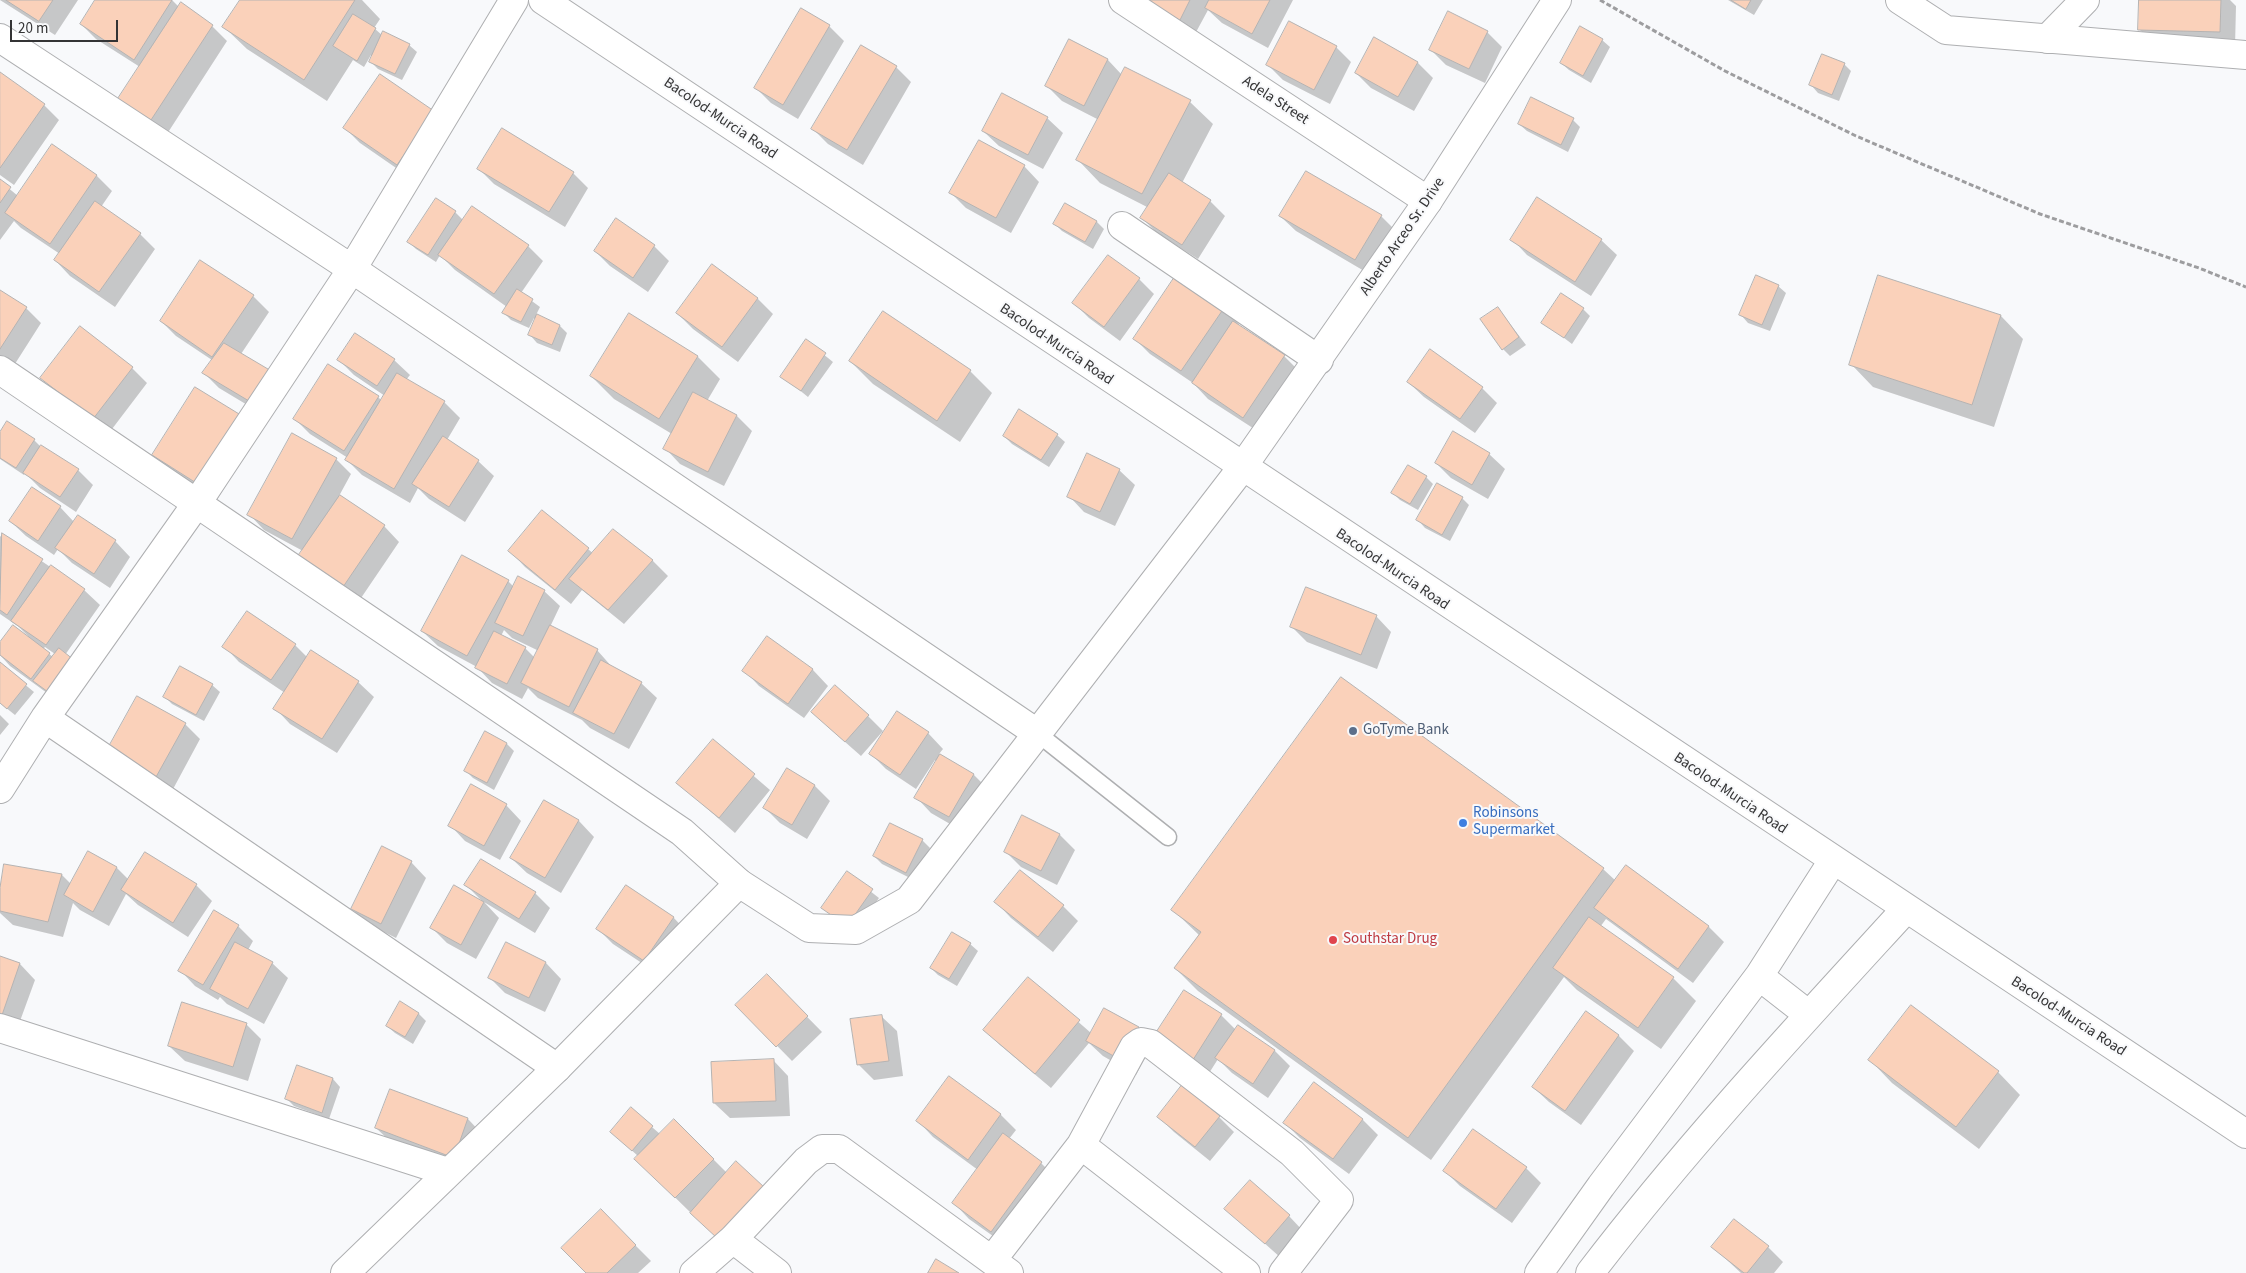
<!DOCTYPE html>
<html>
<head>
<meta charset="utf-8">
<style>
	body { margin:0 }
	#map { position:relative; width:2246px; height:1273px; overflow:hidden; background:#f8f9fb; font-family:"Source Sans 3",sans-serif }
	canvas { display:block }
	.scale { position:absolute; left:10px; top:20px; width:108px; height:22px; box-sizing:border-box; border:2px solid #343435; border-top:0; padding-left:6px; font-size:15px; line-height:18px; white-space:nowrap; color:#343435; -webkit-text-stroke:4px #f8f9fb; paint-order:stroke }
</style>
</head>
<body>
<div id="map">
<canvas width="2246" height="1273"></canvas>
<div class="scale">20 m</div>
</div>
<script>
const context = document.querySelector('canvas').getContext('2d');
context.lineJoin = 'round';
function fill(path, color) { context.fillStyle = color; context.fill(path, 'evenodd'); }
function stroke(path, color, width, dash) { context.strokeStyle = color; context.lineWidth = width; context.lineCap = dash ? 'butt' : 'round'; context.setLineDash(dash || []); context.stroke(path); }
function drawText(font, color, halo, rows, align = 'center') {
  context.font = font + ' "Source Sans 3",sans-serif'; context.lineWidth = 4; context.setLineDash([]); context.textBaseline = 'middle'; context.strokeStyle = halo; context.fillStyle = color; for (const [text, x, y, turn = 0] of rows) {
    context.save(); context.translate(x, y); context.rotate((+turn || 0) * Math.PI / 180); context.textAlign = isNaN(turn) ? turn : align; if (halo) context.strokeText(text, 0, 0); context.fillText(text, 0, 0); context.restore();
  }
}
const shadow = new Path2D(`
	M0 0H78L55 35Z
	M97 0H172L179 7 212 26 227 41 167 134 134 115 140 67 96 39 81 24Z
	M241 0H362L380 19 374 28 383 36 409 45 417 52 402 80 378 69 371 62 373 56 371 55 364 67 353 60 327 101 247 49 224 27Z
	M1136 0H1293L1268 48 1222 23 1208 10 1195 34Z
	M1728 0H1763L1754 15Z
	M2140 0H2230L2236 6 2235 47 2155 45 2139 29Z
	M829 26 844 41 798 119 771 103 756 88Z
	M1487 32 1502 47 1485 83 1446 65 1431 50Z
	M1375 39 1418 63 1433 78 1414 111 1371 88 1356 73Z
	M1070 40 1108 60 1122 75 1190 102 1213 124 1182 183 1210 201 1225 216 1198 259 1157 233 1142 218 1149 208 1100 183 1078 160 1099 120 1062 101 1047 86Z
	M1602 40 1610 47 1591 83 1569 70 1561 63Z
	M1336 47 1351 62 1330 104 1283 80 1268 65Z
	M1844 64 1851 71 1839 101 1818 93 1811 85Z
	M896 67 911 82 863 165 828 144 813 129Z
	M0 74 44 105 59 120 14 185 0 175Z
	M1047 118 1063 133 1043 169 999 146 983 131Z
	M1573 120 1580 127 1568 152 1527 131 1519 124Z
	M345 128H449L412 179 360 143Z
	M52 146 97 176 112 191 101 207 140 234 155 249 115 307 70 276 55 260 60 254 21 228 14 221 0 240V181L18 196Z
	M1024 166 1039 182 1011 233 966 208 951 193Z
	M478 168 573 173 588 188 565 227 494 184Z
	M1537 199 1601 240 1617 255 1591 296 1527 255 1512 239Z
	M1066 204 1097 222 1104 229 1093 249 1062 231 1055 224Z
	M455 212 464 221 528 246 543 261 521 293 540 307 536 315 560 326 567 333 560 352 537 343 530 335 536 319 534 318 529 328 511 320 504 313 507 307 455 270 440 255 436 262 416 249 409 242Z
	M1280 216H1381L1396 231 1371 275 1296 231Z
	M654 246 669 261 648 292 610 266 595 251Z
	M201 261 253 296 269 312 241 354 269 418 219 388 204 373 212 360 176 336 161 321Z
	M713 266 758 299 773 314 738 362 693 329 677 313Z
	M1139 279 1154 294 1120 341 1089 318 1074 303Z
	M1778 286 1786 293 1770 331 1748 323 1741 315Z
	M0 292 26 308 41 323 13 367 0 358Z
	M1498 308 1526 345 1510 356 1503 349Z
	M1223 309 1239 324 1238 326 1284 356 1299 371 1259 432 1208 399 1193 383 1150 354 1135 339Z
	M1583 309 1590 316 1572 344 1543 322Z
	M630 315 698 357 720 379 707 401 737 416 752 431 724 486 680 464 665 448 672 434 614 399 591 376Z
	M2001 316 2023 339 1994 427 1873 387 1851 364Z
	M356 334 394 360 410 375 406 380 444 402 460 418 447 440 478 461 494 476 465 522 429 499 418 488 410 503 362 475 347 460 348 458 310 434 295 419 378 397 382 401 385 396 354 375 339 360Z
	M807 341 833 362 808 397 782 376Z
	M850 361 970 371 992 393 960 442 873 384Z
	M132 368 147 383 109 433 57 393 42 378Z
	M1408 382 1482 388 1497 403 1475 433 1424 397Z
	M258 434 217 500 169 470 153 455Z
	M0 435 34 440 41 447 78 470 93 485 76 512 40 488 25 473 24 475 0 459Z
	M1057 435 1065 442 1049 467 1012 444 1004 436Z
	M1489 454 1505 469 1488 499 1451 478 1436 463Z
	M336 459 351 474 339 496 384 526 399 542 359 601 303 551 264 530 249 514Z
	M1119 470 1135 485 1115 526 1084 512 1069 496Z
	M1426 477 1433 484 1418 510 1400 500 1393 493Z
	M1462 498 1469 505 1450 541 1425 528 1418 520Z
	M60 507 74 522 115 541 130 557 110 588 72 563 58 549 54 555 26 536 10 521Z
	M542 512 594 554 614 531 653 561 668 576 624 624 582 590 571 604 525 567 510 551Z
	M2 534 84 590 100 605 65 655 47 693 10 666 0 655V644L28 636 19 627 0 614V537ZM45 647 55 654 53 657 43 649Z
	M508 581 514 587 544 591 560 606 550 627 597 650 612 667 641 683 657 698 629 749 590 728 582 720 538 698 528 688 522 699 492 683 477 667 438 646 422 631ZM504 630 512 638 539 651 535 658 525 648 501 636Z
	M1376 616 1391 632 1377 669 1307 642 1292 627Z
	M767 638 813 670 828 686 804 718 759 686 744 670Z
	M295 645 308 658 358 682 374 697 337 753 290 724 275 708 285 693 239 662 224 646Z
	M0 664 34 692 15 715 0 703Z
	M212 685 220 692 204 721 172 704 164 696Z
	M0 715 9 724 0 735Z
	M868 716 883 731 861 756 828 727Z
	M185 724 200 739 172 791 124 765Z
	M485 733 507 744 514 751 494 790 473 778 466 771Z
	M928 733 943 749 939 754 974 775 989 790 964 832 931 813 916 797 937 762 935 760 916 789 886 769 871 754Z
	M713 741 770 790 735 833 678 783Z
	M787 769 815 786 830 801 807 839 780 823 765 808Z
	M544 802 579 821 594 837 561 893 527 873 511 858Z
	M506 805 521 821 500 860 465 841 450 825Z
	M1023 817 1060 835 1075 850 1057 885 1021 867 1005 851Z
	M922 840 930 848 914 880 882 864 874 856Z
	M89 853 117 868 129 880 146 853 196 885 212 901 188 937 138 905 126 894 109 926 80 910 73 903 63 937 13 925 0 913V895L62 875 71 884Z
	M411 862 426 878 396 938 368 924 352 909Z
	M1626 867 1709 927 1724 942 1693 983 1606 919 1600 927 1673 978 1696 1001 1661 1049 1577 990 1564 977 1431 1160 1198 991 1175 968 1199 935 1173 910 1603 869 1616 881Z
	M847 873 879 898 855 933 823 908Z
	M466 885 535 893 550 908 535 933 484 902 499 918 476 959 447 943 432 928 482 901Z
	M996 902 1063 906 1078 921 1053 952 1011 918Z
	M673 917 688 933 660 975 613 944 598 929Z
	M238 926 253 941 248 950 272 963 288 978 264 1024 227 1004 220 997 218 1000 195 986 180 970Z
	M506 944 546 963 561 979 545 1012 505 993 490 978Z
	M970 944 978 951 957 986 938 975 931 968Z
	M0 957 20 964 35 980 16 1032 0 1026Z
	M767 976 822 1032 792 1061 737 1005Z
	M1028 978 1091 1033 1138 1028 1153 1044 1136 1075 1103 1056 1089 1043 1051 1088 1000 1045 985 1030Z
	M400 1003 419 1014 426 1021 413 1044 395 1033 387 1026Z
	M1587 1012 1619 1036 1634 1051 1581 1125 1549 1102 1533 1087Z
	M1221 1015 1236 1030 1238 1027 1275 1051 1290 1066 1268 1098 1232 1073 1218 1059 1206 1078 1169 1054Z
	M881 1016 897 1031 903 1076 874 1080 859 1065Z
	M246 1024 261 1039 248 1081 185 1061 169 1046Z
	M773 1060 788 1076 790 1116 730 1118 714 1103Z
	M1870 1060 1998 1072 2020 1095 1979 1149 1892 1083Z
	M298 1067 333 1079 340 1087 329 1119 294 1106 287 1099Z
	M949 1077 1001 1115 1016 1130 1009 1139 1041 1163 1056 1178 1007 1246 969 1219 954 1203 978 1170 933 1137 918 1121Z
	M1314 1083 1363 1120 1378 1135 1349 1174 1300 1138 1285 1123Z
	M390 1090 468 1119 483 1135 469 1173 392 1143 376 1128Z
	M631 1109 660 1134 674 1120 727 1173 691 1213 651 1174 638 1156 619 1139Z
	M1159 1117H1219L1234 1132 1210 1161 1174 1132Z
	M1526 1168 1541 1183 1512 1223 1460 1186 1445 1171Z
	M1226 1209 1289 1216 1304 1232 1281 1258Z
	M601 1211 651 1261 638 1273H588Z
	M1713 1247H1768L1783 1262 1774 1273H1741Z`);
const building = new Path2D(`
	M6 0H53L39 21Z
	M95 0H172L134 60 80 24Z
	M240 0H355L304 80 222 27Z
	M1142 0H1190L1180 20Z
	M1209 0H1270L1252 34 1205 8Z
	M1731 0H1751L1746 9Z
	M2139 0H2221L2220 32 2138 30Z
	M181 2 213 25 151 120 117 100Z
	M801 8 830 25 783 105 754 88Z
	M1448 11 1488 31 1469 69 1429 50Z
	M353 14 376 28 357 61 333 46Z
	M1289 21 1337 46 1314 90 1266 65Z
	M1580 26 1603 39 1583 76 1560 63Z
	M383 31 410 44 395 74 369 62Z
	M1374 37 1418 62 1398 97 1355 73Z
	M1069 39 1108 59 1084 106 1045 86Z
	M861 45 897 66 847 150 811 129Z
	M1822 54 1845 63 1832 95 1809 85Z
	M1125 67 1191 100 1142 194 1076 160Z
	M0 72 45 104 0 168Z
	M380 74 434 111 397 165 343 128Z
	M1002 93 1048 117 1028 155 982 131Z
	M1531 97 1574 118 1561 145 1518 124Z
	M502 128 574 172 549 212 477 169Z
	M979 140 1025 165 996 218 949 193Z
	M52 144 97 175 50 244 5 213Z
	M1306 171 1382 215 1355 260 1279 216Z
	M1169 173 1211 200 1182 245 1140 218Z
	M0 179 11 187 0 203Z
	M1537 197 1602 239 1575 282 1510 240Z
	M436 198 456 211 428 255 407 242Z
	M95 201 141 233 99 292 54 260Z
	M1065 203 1097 221 1085 242 1053 224Z
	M472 206 529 245 494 294 438 255Z
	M616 218 655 245 633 278 594 251Z
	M1108 255 1140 278 1104 327 1072 303Z
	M200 260 254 295 212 357 160 321Z
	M712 264 758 298 722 347 676 313Z
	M1176 275 1224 308 1181 371 1133 339Z
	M1756 275 1779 285 1762 325 1739 315Z
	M1878 275 2001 315 1972 405 1849 365Z
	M517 289 533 299 521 322 502 313Z
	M0 290 27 307 0 349Z
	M1561 293 1584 308 1564 338 1541 323Z
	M1498 307 1519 337 1502 350 1480 319Z
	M883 311 971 370 937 421 849 361Z
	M629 313 698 356 659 419 590 376Z
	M537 314 560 325 552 345 528 335Z
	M1233 321 1285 355 1243 418 1192 383Z
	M80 326 133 367 93 419 40 378Z
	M355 333 395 359 377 386 337 360Z
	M806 339 826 353 801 391 780 377Z
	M224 343 273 372 254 404 202 373Z
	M1430 349 1483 387 1460 419 1407 382Z
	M328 364 379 396 344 451 293 419Z
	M397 373 445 401 394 489 345 460Z
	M195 387 244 417 201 486 152 455Z
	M693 392 737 415 708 472 663 449Z
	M1019 409 1058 434 1041 460 1003 436Z
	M7 421 35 439 16 468 0 458V432Z
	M1453 431 1490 453 1472 485 1435 463Z
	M292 433 337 458 292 539 247 515Z
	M443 436 479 460 449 507 412 484Z
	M41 445 79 469 60 497 23 473Z
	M1087 453 1120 469 1100 512 1067 497Z
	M1408 465 1427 476 1410 504 1391 493Z
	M1437 483 1463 497 1442 535 1416 520Z
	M32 487 61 506 38 541 9 521Z
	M340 495 385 525 343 587 298 556Z
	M542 510 589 548 555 590 508 551Z
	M78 515 116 540 94 574 55 548Z
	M613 529 653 560 608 610 569 579Z
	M2 533 43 559 7 615 0 610Z
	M462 555 509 580 467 656 421 631Z
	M51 565 85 589 46 645 11 621Z
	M518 576 545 590 523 636 495 623Z
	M1306 587 1377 615 1361 655 1290 627Z
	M247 611 296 644 271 680 222 647Z
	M13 625 50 653 31 679 0 655V642Z
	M550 625 598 649 569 707 521 683Z
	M494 631 526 647 507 684 475 668Z
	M767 636 813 669 788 704 742 671Z
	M59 648 79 664 55 697 33 681Z
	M311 650 359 681 322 739 273 709Z
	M601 660 642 682 614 734 573 713Z
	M0 662 27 684 7 709 0 703Z
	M180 666 213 684 196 715 163 697Z
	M1341 677 1604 868 1408 1138 1174 968 1201 932 1171 910Z
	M835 685 869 715 845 742 811 712Z
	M137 696 186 723 156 777 107 750Z
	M897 711 929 732 900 775 869 754Z
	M485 731 507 743 487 783 464 771Z
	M713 739 755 774 719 818 676 783Z
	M940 754 974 774 949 817 914 798Z
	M787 768 815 785 792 825 763 808Z
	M471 784 507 804 484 846 448 826Z
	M544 800 579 820 545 878 510 858Z
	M1022 815 1060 834 1041 871 1004 852Z
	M890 823 923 839 906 873 873 856Z
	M382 846 412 861 381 924 351 909Z
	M88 851 117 867 93 912 64 895Z
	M145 852 197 884 173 923 121 890Z
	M481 859 536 892 519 919 464 885Z
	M4 864 62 874 48 922 0 911V888Z
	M1626 865 1709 926 1678 969 1594 908Z
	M1020 870 1064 905 1038 937 994 902Z
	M847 871 873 889 847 926 821 908Z
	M454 885 484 902 461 945 430 928Z
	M626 885 674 917 644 961 596 929Z
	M214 910 239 925 203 985 178 971Z
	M1589 917 1674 977 1638 1028 1553 968Z
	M952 932 971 943 949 979 930 968Z
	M235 942 273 962 248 1009 210 989Z
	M506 942 546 962 529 998 488 978Z
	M0 956 20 963 1 1018 0 1017Z
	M767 974 808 1016 776 1047 735 1005Z
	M1028 977 1080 1020 1035 1074 983 1030Z
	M1184 990 1222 1014 1191 1063 1152 1039Z
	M400 1001 419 1013 405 1037 386 1026Z
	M182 1002 247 1023 233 1067 168 1046Z
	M1911 1005 1999 1071 1956 1127 1868 1060Z
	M1104 1008 1139 1027 1121 1060 1086 1041Z
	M1586 1011 1619 1035 1565 1111 1532 1087Z
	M882 1015 889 1061 857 1065 850 1019Z
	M1238 1025 1275 1050 1253 1084 1215 1058Z
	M774 1059 776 1101 713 1103 711 1062Z
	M297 1065 333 1078 322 1113 285 1099Z
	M949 1076 1001 1114 968 1160 916 1121Z
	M1314 1082 1363 1119 1333 1159 1283 1123Z
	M1182 1085 1220 1116 1195 1147 1157 1117Z
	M390 1089 468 1118 454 1158 375 1128Z
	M631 1107 653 1126 632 1151 610 1132Z
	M674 1119 714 1159 675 1198 634 1159Z
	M1473 1129 1527 1167 1496 1209 1443 1171Z
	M1003 1133 1042 1162 991 1232 952 1203Z
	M736 1161 764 1187 717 1238 690 1213Z
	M1250 1180 1290 1215 1265 1244 1224 1209Z
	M601 1209 636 1245 607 1273H586L561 1248Z
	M1734 1219 1769 1246 1747 1273H1744L1711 1247Z
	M936 1259 959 1273H928Z`);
const path = new Path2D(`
	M1600 0 1725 71 1856 136 2040 214 2199 268 2246 287`);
const lane = new Path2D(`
	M1037 733 1168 837`);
const street = new Path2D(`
	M1123 0 1428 201
	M1900 0 1946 30 2246 55
	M0 38 352 269 1037 733
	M2047 39 2085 0
	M1122 226 1319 360
	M0 370 682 832 739 883
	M45 718 557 1068
	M0 789 45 718 197 503 352 269 514 0
	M1759 976 1809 1015
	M0 1028 448 1172
	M1081 1145 1246 1273
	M733 1239 777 1273
	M992 1260 1081 1145 1134 1047 1141 1042 1151 1044 1292 1153 1339 1200 1283 1273
	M694 1273 733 1239 806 1161 822 1149H839L1009 1273
	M1539 1273 1601 1186 1759 976 1832 862
	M1590 1273C1687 1146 1797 1028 1905 910`);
const secondary = new Path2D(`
	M345 1273 557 1068 739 883 809 928 856 930 909 900 1241 469 1428 201 1557 0`);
const primary = new Path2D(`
	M543 0C1109 380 1676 759 2246 1134`);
const markers = [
	[1353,731,5,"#5c6f8a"],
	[1463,823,5,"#3f7fe0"],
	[1333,940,5,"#e0444e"]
];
const streetNames = [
	["Adela Street",1275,101,33],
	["Bacolod-Murcia Road",720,119,34],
	["Alberto Arceo Sr. Drive",1403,237,-56],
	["Bacolod-Murcia Road",1056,345,34],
	["Bacolod-Murcia Road",1392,570,34],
	["Bacolod-Murcia Road",1730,794,34],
	["Bacolod-Murcia Road",2068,1017,33]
];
const serviceNames = [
	["GoTyme Bank",1363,731]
];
const shopNames = [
	["Robinsons",1473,814],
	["Supermarket",1473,831]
];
const healthNames = [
	["Southstar Drug",1343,940]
];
fill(shadow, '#0003');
fill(building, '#fad1ba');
stroke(building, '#b5b3b2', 1);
stroke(lane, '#aeafb1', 19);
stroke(street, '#aeafb1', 30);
stroke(secondary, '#aeafb1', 30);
stroke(primary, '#aeafb1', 30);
stroke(path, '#9d9d9f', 3, [5, 2.5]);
stroke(lane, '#fff', 16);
stroke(street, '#fff', 28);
stroke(secondary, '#fff', 28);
stroke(primary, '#fff', 28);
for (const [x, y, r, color] of markers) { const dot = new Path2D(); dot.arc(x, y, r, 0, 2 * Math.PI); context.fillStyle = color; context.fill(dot); stroke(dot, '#f8f9fb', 2); }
drawText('15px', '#343435', '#f8f9fb', streetNames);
drawText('15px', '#4e5e75', '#f8f9fb', serviceNames, 'left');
drawText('15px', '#366cbe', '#f8f9fb', shopNames, 'left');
drawText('15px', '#be3a42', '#f8f9fb', healthNames, 'left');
</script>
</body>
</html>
